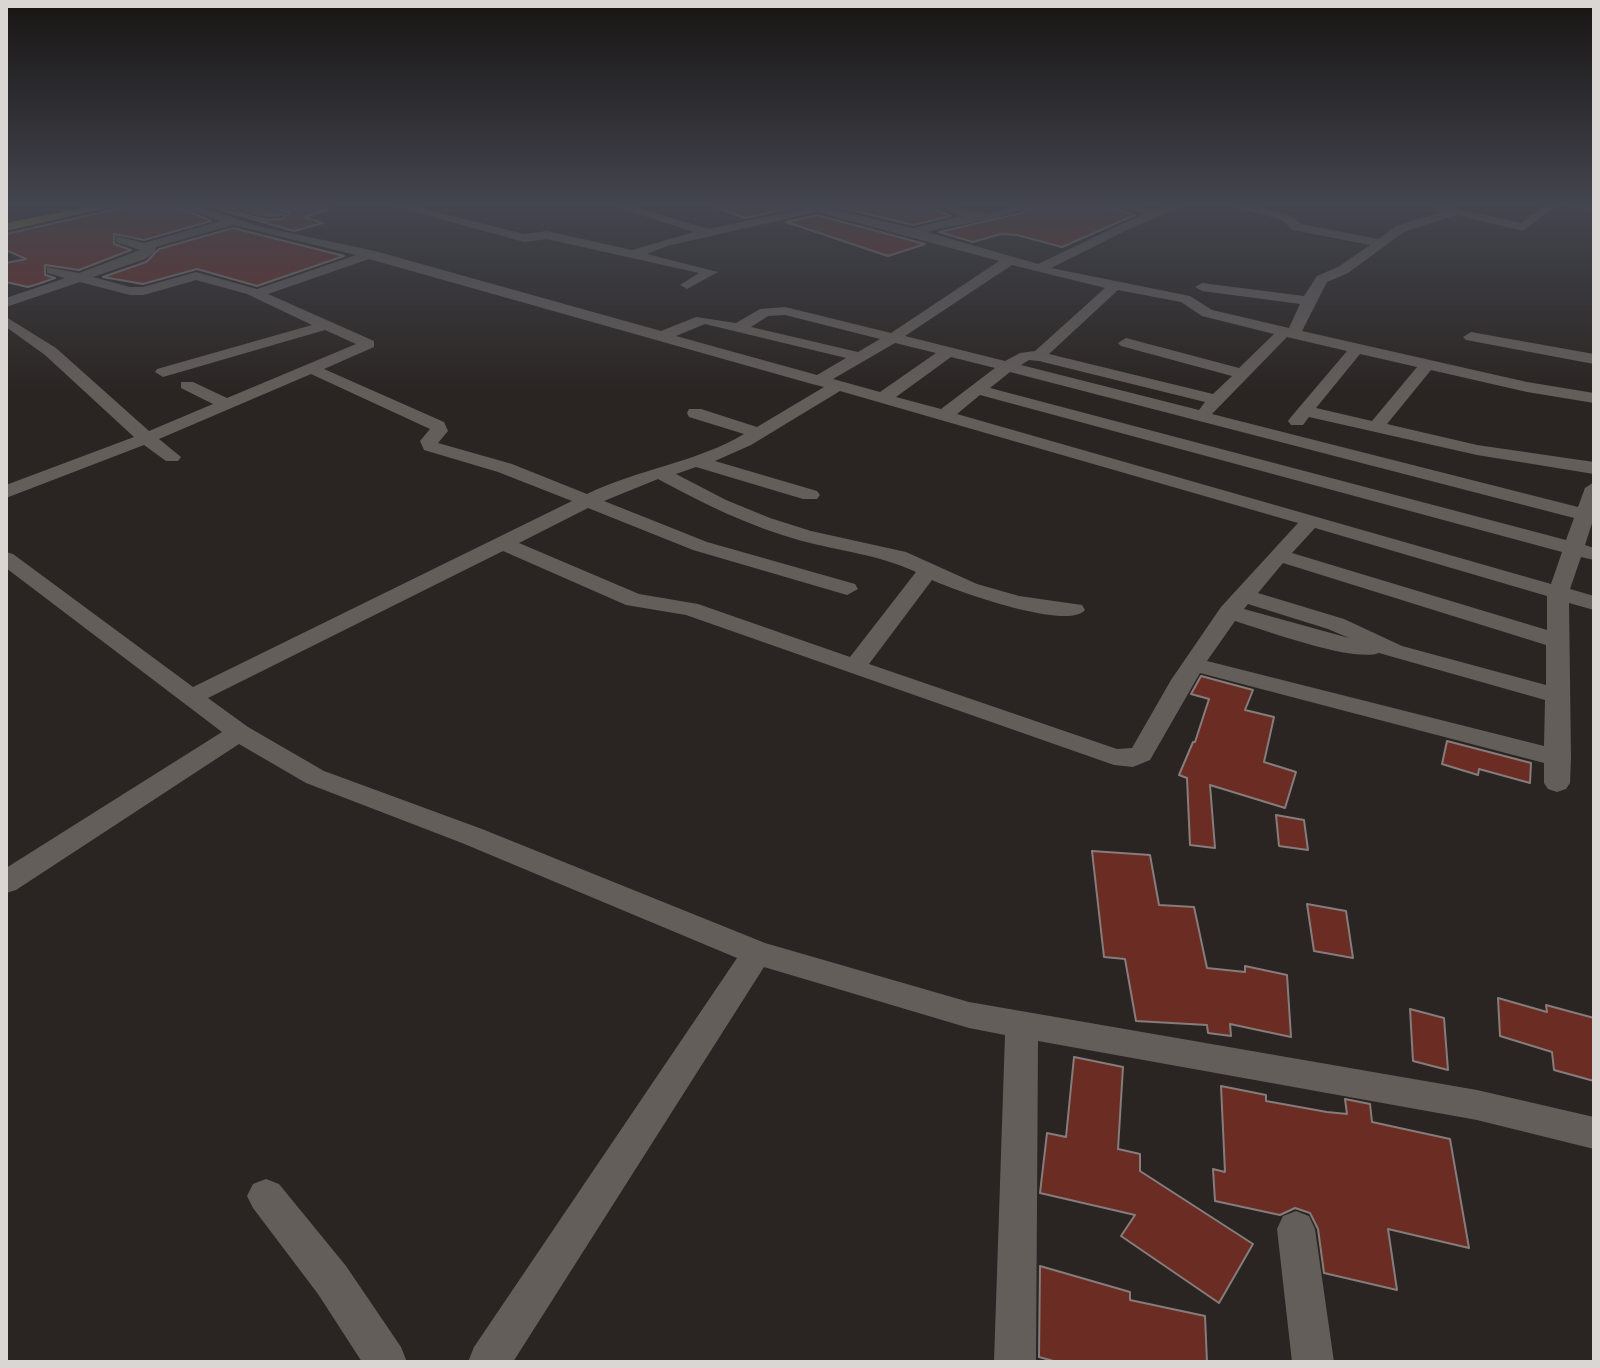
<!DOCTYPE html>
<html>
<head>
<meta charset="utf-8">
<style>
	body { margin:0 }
	#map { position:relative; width:1600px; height:1368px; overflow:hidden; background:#2a2522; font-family:Inter,sans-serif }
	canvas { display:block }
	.frame { position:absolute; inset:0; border:8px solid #dad6d4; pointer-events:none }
</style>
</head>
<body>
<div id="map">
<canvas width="1600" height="1368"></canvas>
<div class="frame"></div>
</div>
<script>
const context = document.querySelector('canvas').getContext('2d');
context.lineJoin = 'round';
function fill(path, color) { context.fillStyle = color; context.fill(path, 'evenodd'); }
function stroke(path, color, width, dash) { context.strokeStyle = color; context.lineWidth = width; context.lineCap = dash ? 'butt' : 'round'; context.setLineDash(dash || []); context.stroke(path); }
const building = new Path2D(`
	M127 204H172L211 221 144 240 114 234V244L131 250 79 270 45 265V275L55 278 38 284 28 287 6 282V263L26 259 6 250V234L125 207Z
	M201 204H227L241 213 266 220 282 219 290 213 259 204H327L328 210 304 217 323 223 294 231Z
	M713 204H789L793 208 745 218 713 207Z
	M824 204H936L937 210 951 216 913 225Z
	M1021 204H1099L1135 215 1062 247 1017 235 1001 234 973 242 939 232 1022 213 1026 208Z
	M817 215 925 244 888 256 786 222Z
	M233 228 344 256 257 286 197 269 143 284 103 277 146 262 159 249Z
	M1201 676 1253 690 1245 710 1274 717 1264 762 1296 772 1285 808 1210 785 1215 848 1190 845 1187 778 1179 775 1193 742H1195L1209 699 1191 694Z
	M1447 741 1531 763 1530 783 1479 769 1478 775 1442 764Z
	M1276 815 1304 820 1308 850 1279 846Z
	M1092 851 1150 855 1159 905 1194 907 1207 968 1245 972V966L1287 975 1291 1037 1230 1024 1231 1036 1208 1033 1207 1025 1136 1021 1125 959 1104 957Z
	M1307 904 1346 911 1353 958 1314 951Z
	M1498 998 1547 1012 1546 1005 1594 1018V1081L1554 1070 1552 1052 1500 1036Z
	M1410 1009 1444 1018 1448 1070 1413 1061Z
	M1074 1057 1123 1067 1118 1149 1140 1154V1171L1253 1244 1219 1303 1121 1236 1135 1215 1040 1193 1047 1133 1066 1137Z
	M1221 1086 1266 1095V1101L1327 1112 1347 1114 1345 1099 1370 1104 1372 1122 1450 1139 1469 1248 1388 1229 1397 1290 1324 1273 1318 1229 1310 1213 1295 1208 1280 1215 1215 1201 1213 1169 1225 1172Z
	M1040 1266 1130 1292V1300L1205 1316 1207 1362H1057L1039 1357Z`);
const minor = new Path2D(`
	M175 204H192L262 227 375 251 661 331 696 317 736 323 760 309 785 307 891 333 999 261 817 212 667 246 647 254 718 272 687 289 680 285 699 273 547 239 524 242 386 204H405L524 234 547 231 632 250 694 232 606 204H624L709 229 802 209 792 204H812L913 228 962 216 939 208V204L988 213 1017 205 1023 208 1021 210C990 221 959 224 927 232L1038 264 1143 214 1112 204C1126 204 1140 209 1154 209 1165 209 1176 204 1188 204L1129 229 1051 268 1190 296 1212 310 1289 328 1300 304 1202 291 1195 287 1202 283 1304 296 1317 276 1338 267 1370 245 1293 230 1282 220 1222 204H1243L1286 213 1301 224 1378 239 1396 226 1442 212 1434 208 1440 205 1521 223 1546 204H1559L1523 231 1456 215 1404 232 1348 273 1327 282 1302 331 1527 382 1594 393V403L1527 392 1431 370 1387 424 1477 445 1594 462V474L1477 455 1309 417 1303 425H1291L1288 421 1291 417 1347 351 1287 337 1212 414 1578 507 1585 488 1594 482V517L1585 545 1594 548V560L1581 557 1570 589 1594 596V610L1569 603 1571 758 1570 783 1566 789 1557 792 1548 789 1544 783V763L1200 673 1150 760 1133 767 1114 765 686 615 626 605 503 551 208 698 248 727 324 771 482 829 765 943 969 1002 1477 1090 1594 1117V1149L1477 1120 1038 1041 1036 1362H994L1005 1035 969 1028 764 967 513 1362H468L474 1347 737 958 462 843 306 783 239 744 16 890 6 893V868L222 732 6 568V552L13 554 193 687 572 501 498 472 424 450 420 441 430 429 311 374 159 439 181 457 178 461H166L144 445 6 498V485L134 437 45 355 6 327V317L56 348 149 431 213 404 181 388V382H193L227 398 356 344 325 330 163 377 155 372 157 369 312 325 247 294 196 280 144 295H130L80 282 6 307V298L65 278 47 273V267L79 273 140 250 116 242V236L144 243 220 221ZM233 225 356 255 257 289 196 272 143 287H130L93 277 145 259 155 252 156 247ZM369 259 812 384 824 387 757 427 701 409H689L687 413 689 417 744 434C695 463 638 469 587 494L512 464 438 443 448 431 444 422 324 369 374 347V341L268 294ZM1012 265 1105 288 1035 351 1020 353 1005 361 905 336ZM1118 290 1181 302 1202 316 1274 334 1239 368 1126 338 1118 343 1121 346 1232 376 1213 394 1049 354ZM785 315 880 339 858 352 751 327 768 316ZM705 324 846 358 817 375 676 336ZM895 343 936 353 880 392 833 379ZM1360 354 1417 367 1372 421 1316 408ZM951 357 995 368 941 409 896 397ZM1029 360 1039 361 1205 402 1199 410 1021 365ZM1010 372 1574 518 1566 540 990 388ZM840 391 1298 523 1221 607 1171 680 1132 748 1117 749 869 664 932 580C956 591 1068 631 1085 610L1082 605 1019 596 977 584 906 552 811 531 770 518 726 500 676 474 696 467 803 499H817L820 495 817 491 715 461 751 445ZM980 395 1562 552 1551 584 957 414ZM658 479C704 504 751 527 802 541 840 551 880 555 916 572L850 657 698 604 639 594 519 543 588 508 693 550 847 595 858 589 855 584 707 542 604 501ZM1315 528 1547 596V630L1292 553ZM1283 563 1546 645V685L1402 646 1344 619 1258 593ZM1248 604 1328 629 1349 638 1244 609ZM1235 621C1264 630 1354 663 1379 653L1545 700 1544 746 1207 661Z
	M230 204H247L287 214C274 222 242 213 230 204Z
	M1567 204 1594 205V211L1569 206Z
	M1471 332 1594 354V364L1466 340 1463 337Z
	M266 1179 279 1184 346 1266 401 1347 407 1362H362L318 1294 253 1208 247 1196 253 1184Z
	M1296 1211 1309 1216 1315 1229 1334 1362H1292L1277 1229 1283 1216Z`);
const major = new Path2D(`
	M102 204H124L6 231V223Z`);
fill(building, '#6b2c24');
stroke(building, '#857d7c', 2);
fill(minor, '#645e5a');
fill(major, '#a68132');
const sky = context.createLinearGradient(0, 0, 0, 395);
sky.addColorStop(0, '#171413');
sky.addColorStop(0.52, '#44464f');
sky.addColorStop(1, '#44464f00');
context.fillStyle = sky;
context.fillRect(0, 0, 1600, 395);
</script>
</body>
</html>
